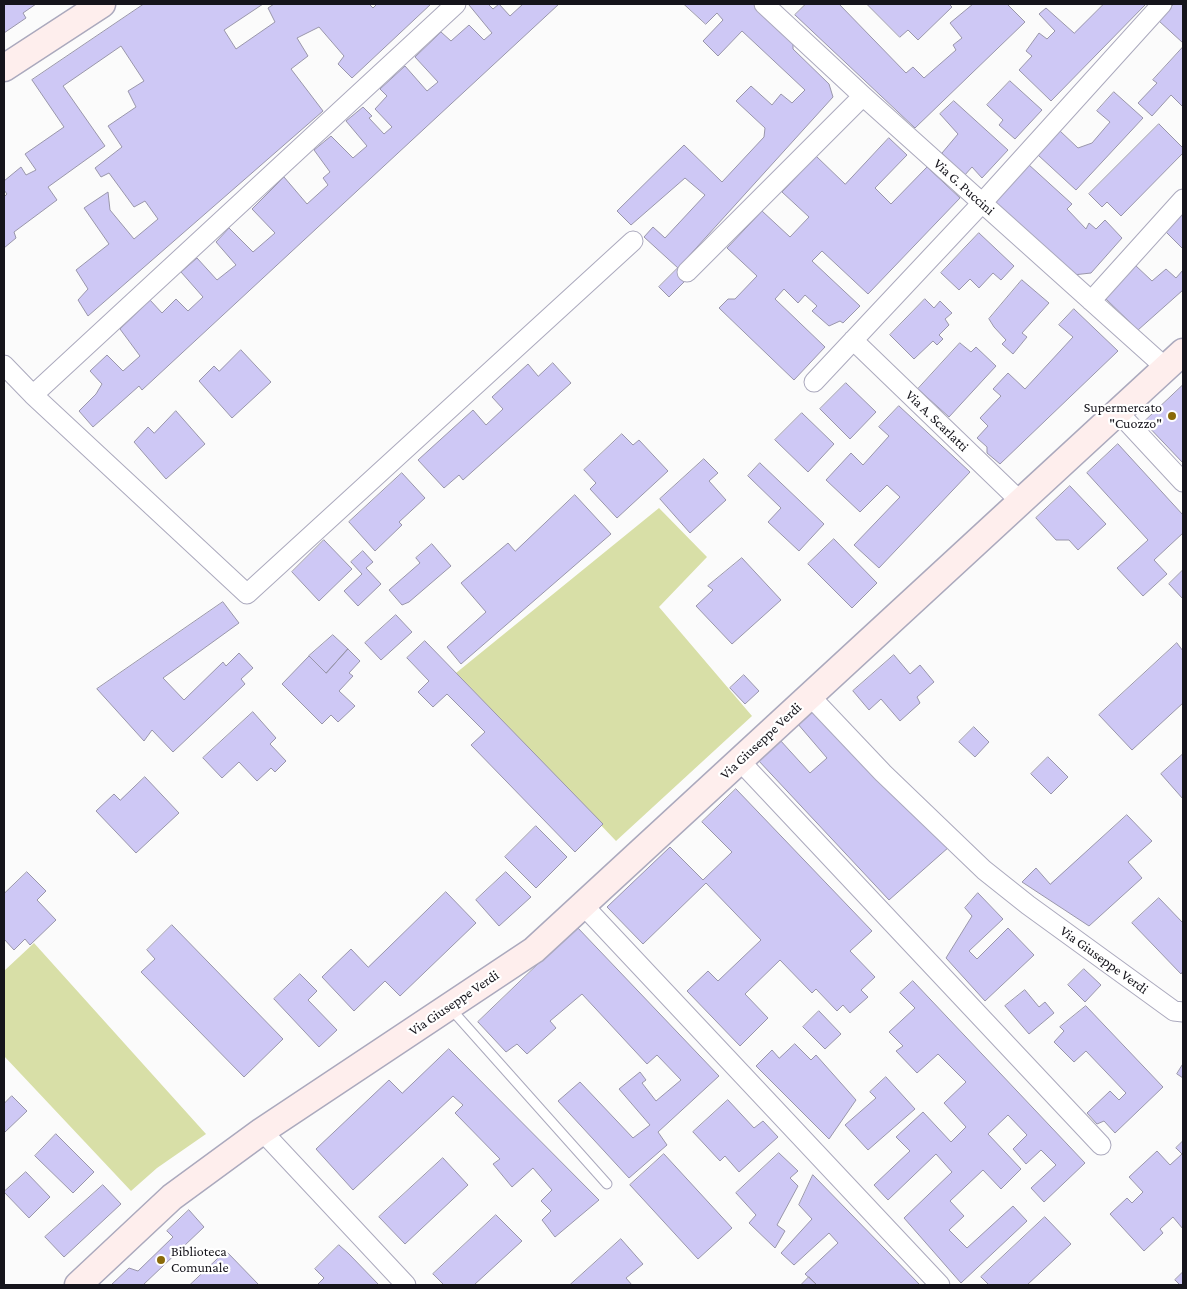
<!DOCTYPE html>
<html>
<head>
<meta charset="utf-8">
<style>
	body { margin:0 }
	#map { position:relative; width:1187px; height:1289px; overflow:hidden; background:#fbfbfb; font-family:"Crimson Pro",serif }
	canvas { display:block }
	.frame { position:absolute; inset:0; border:5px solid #15141b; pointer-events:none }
</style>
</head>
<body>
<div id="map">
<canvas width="1187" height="1289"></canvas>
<div class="frame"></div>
</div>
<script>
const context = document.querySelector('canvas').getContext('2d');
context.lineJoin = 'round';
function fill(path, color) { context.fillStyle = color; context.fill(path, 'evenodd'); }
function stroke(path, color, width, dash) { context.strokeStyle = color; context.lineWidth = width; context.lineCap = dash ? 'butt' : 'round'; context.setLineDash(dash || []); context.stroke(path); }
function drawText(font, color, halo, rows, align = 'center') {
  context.font = font + ' "Crimson Pro",serif'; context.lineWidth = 4.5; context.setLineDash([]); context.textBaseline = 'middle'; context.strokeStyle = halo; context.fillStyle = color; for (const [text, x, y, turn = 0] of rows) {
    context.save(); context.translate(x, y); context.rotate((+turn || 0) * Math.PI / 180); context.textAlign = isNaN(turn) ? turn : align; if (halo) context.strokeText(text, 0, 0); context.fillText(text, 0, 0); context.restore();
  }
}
const green = new Path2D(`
	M659 508 707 557 659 607 752 716 616 841 456 673Z
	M34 943 206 1134 157 1168 131 1191 4 1056V971Z`);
const building = new Path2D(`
	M4 4H36L23 13 26 18 4 33Z
	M144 4H263L224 30 236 49 275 22 268 8 274 4H369L373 8 377 4H431L352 78 338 64 344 56 319 27 297 38 308 56 291 69 323 111 88 316 78 300 88 289 76 270 109 244 84 208 108 192 110 210 134 239 158 219 145 201 134 207 109 173 101 177 95 168 122 147 108 126 136 107 128 91 144 81 121 46 63 86 105 146 48 187 57 200 14 232 16 238 4 248V197L7 194 4 190V181L21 167 26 175 36 170 25 154 64 127 32 80Z
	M471 4H488L493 9 499 4 510 16 523 4H559L142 390 139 386 93 427 79 411 96 394 102 384 90 371 107 355 123 371 140 356 120 329 150 300 162 313 176 299 188 311 203 297 181 272 197 258 217 280 236 265 216 242 229 228 253 252 275 233 252 209 284 177 307 204 328 185 323 178 330 172 314 150 331 136 353 158 367 146 346 121 363 107 372 116 369 118 384 134 392 127 375 109 387 96 380 89 405 66 427 91 438 82 415 57 441 32 451 41 469 25 484 40 492 33 469 5Z
	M684 4H754L793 38V49L829 84 833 97 678 268 644 237 653 227 665 238 705 195 685 178 631 225 617 211 684 145 722 182 764 137 765 128 736 101 751 86 772 105 781 94 792 103 805 90 742 31 718 56 703 41 723 20 717 13 706 24Z
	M806 4H839L906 73 913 67 924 78 956 50 953 45 962 38 950 23 973 4H1007L1025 22 915 128 795 15Z
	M867 4H949L952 7 918 40 908 30 900 37Z
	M1104 4H1146L1051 101 1019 70 1032 56 1026 51 1039 33 1047 39 1055 31 1039 14 1046 8 1074 33Z
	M1174 4H1183V43L1159 21Z
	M1183 47V107L1171 95 1152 116 1138 103 1157 83 1153 80Z
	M1010 81 1042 110 1015 139 999 125 1003 120 987 105Z
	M1114 92 1143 118 1076 190 1038 155 1060 131 1078 148 1092 143 1110 122 1097 111Z
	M954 101 1008 150 982 178 972 167 964 176 942 153 958 134 940 114Z
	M1159 124 1183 148V153L1121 216 1107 202 1102 207 1089 194Z
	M889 138 907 155 875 188 891 204 927 167 960 198 868 294 822 251 812 261 860 306 843 323 840 321 829 326 812 311 817 306 805 295 798 303 784 289 775 299 825 347 794 380 719 308 728 299H735L757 276 727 248 762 211 790 237 809 217 782 192 816 156 845 184Z
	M1028 164 1072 204 1067 209 1086 229 1089 223 1096 229 1105 220 1122 238 1091 273 1073 275 993 200Z
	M1183 212V249L1165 231Z
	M979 233 1014 266 1001 280 993 273 979 288 970 279 959 290 941 273Z
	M1135 265 1152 281 1166 269 1176 278 1183 270V290L1138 330 1105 298Z
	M678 268 688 278 669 297 659 287Z
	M1022 280 1049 303 1022 333 1027 337 1013 354 1002 344 1006 340 994 327 989 319Z
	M925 299 934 308 940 301 952 313 945 319 949 325 939 335 943 339 937 345 933 341 914 359 890 335Z
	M1074 309 1118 351 1000 464 987 453V447L977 438 988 426 980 418 1001 396 993 389 1008 373 1025 389 1073 337 1059 325Z
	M960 343 971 352 976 347 996 366 949 417 918 389Z
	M241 350 271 382 232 418 199 381 214 366 219 371Z
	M553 363 571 383 463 480 459 475 444 488 418 460 473 410 486 425 503 409 492 397 528 364 538 376Z
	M846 383 876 412 850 439 820 409Z
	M1183 385V463L1144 422Z
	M899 406 970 472 879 568 854 545 900 497 887 485 860 512 826 480 851 453 863 465 889 436 879 427Z
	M176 411 205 444 166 479 134 442 148 427 154 433Z
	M802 413 834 444 808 472 775 440Z
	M622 434 633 445 639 440 668 471 617 518 590 489 596 483 584 470Z
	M1118 444 1183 515V533L1154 560 1167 574 1143 596 1117 568 1148 540 1087 473Z
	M704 459 718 473 709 481 726 500 690 533 660 499Z
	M760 463 824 524 799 551 768 522 781 508 748 476Z
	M402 473 425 498 399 522 402 525 375 551 349 522Z
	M1070 486 1106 524 1078 550 1069 540H1056L1036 518Z
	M575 495 611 534 461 664 447 647 486 612 461 583 508 543 515 551Z
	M834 539 877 583 852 608 808 564Z
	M324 540 352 569 319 601 292 572Z
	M432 544 451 566 409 602 402 605 389 590 420 563 416 558Z
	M363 551 373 562 366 568 381 584 358 606 344 591 362 574 351 562Z
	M742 558 781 600 732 644 696 606 713 590 708 586Z
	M1183 570V599L1169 584Z
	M223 602 239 623 163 678 184 700 223 662 226 666 239 653 253 668 241 679 245 684 173 752 152 730 144 741 97 689Z
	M396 615 412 632 381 660 365 643Z
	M333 635 348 649 326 673 309 656Z
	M425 641 603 824 575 852 471 745 485 732 447 694 433 707 418 692 429 681 407 658Z
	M1177 643 1183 651V703L1132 750 1099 715Z
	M348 649 360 661 349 673 353 676 339 691 355 706 338 722 331 715 322 724 282 684 309 656 326 673Z
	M894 655 910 674 920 665 934 682 917 697 920 703 900 721 881 699 869 710 853 691Z
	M744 675 759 691 745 704 730 688Z
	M811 711 821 715 949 847 889 900 758 760 780 740 810 773 827 758 797 723Z
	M253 712 276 738 270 744 286 761 275 772 271 768 257 781 239 762 222 778 203 758Z
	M974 727 989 742 975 757 959 742Z
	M1183 754V799L1161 774Z
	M1048 757 1068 777 1051 794 1031 774Z
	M145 777 179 813 136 853 96 811 114 794 120 800Z
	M736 789 872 931 850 951 875 977 861 990 868 997 850 1013 843 1005 837 1011 816 989 812 993 780 960 745 994 768 1018 740 1046 687 991 708 971 718 981 761 940 706 883 643 944 607 907 670 847 703 880 732 852 702 822Z
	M1127 815 1152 841 1128 862 1142 878 1089 926 1022 882 1036 868 1050 884Z
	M536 826 567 857 536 888 505 857Z
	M27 872 46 891 37 900 56 920 30 945 25 939 14 950 4 939V894Z
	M506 872 531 897 499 926 476 900Z
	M446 892 476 923 400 996 385 981 354 1011 322 977 351 949 368 967Z
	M978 893 1003 919 969 951 977 959 1008 928 1034 955 985 1001 946 958 972 916 965 908Z
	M1159 898 1183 923V971L1181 974 1132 923Z
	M172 925 283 1039 244 1077 141 972 155 959 147 950Z
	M577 927 719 1076 658 1132 667 1145 629 1178 558 1101 580 1082 633 1138 650 1125 619 1089 640 1072 646 1080 642 1083 656 1101 681 1080 657 1055 647 1064 582 994 550 1021 556 1028 527 1054 517 1044 506 1052 478 1022Z
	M1084 969 1101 985 1085 1002 1068 985Z
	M300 974 317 991 308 1000 337 1030 319 1047 274 999Z
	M913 981 1085 1163 1044 1202 1031 1188 1056 1165 1041 1150 1026 1164 1013 1149 1027 1135 1008 1115 988 1134 1021 1169 1001 1189 983 1170 950 1201 964 1216 949 1230 967 1248 1013 1206 1027 1221 961 1283 904 1218 952 1172 936 1154 888 1200 874 1185 910 1151 896 1137 923 1112 951 1142 966 1127 944 1103 966 1082 938 1054 917 1073 896 1051 903 1046 889 1032 915 1008 900 993Z
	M1025 990 1039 1007 1045 1002 1054 1013 1029 1034 1005 1006Z
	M1086 1006 1163 1087 1115 1133 1104 1121 1097 1124 1087 1113 1110 1091 1119 1100 1126 1093 1086 1051 1074 1062 1054 1042 1064 1031 1060 1027Z
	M819 1011 841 1034 825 1049 803 1027Z
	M795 1044 811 1060 816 1055 856 1100 829 1139 756 1066 772 1050 779 1058Z
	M449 1049 599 1200 555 1237 542 1220 551 1211 541 1201 552 1190 533 1168 512 1187 493 1164 500 1159 455 1113 463 1105 453 1096 353 1190 316 1149 389 1080 402 1093Z
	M1183 1064V1078L1177 1074Z
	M886 1077 915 1109 868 1150 845 1125 876 1098 870 1092Z
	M12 1096 27 1111 4 1133V1104Z
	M728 1100 754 1128 763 1121 778 1137 739 1172 725 1156 720 1161 693 1132Z
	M56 1134 94 1172 73 1193 35 1156Z
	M1183 1141V1229L1173 1217 1160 1229 1163 1233 1144 1251 1110 1214 1127 1198 1132 1203 1143 1192 1129 1177 1157 1151 1170 1165 1182 1154 1176 1148Z
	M779 1153 798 1171 790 1178 798 1186 777 1225 785 1231 775 1248 749 1223 756 1215 736 1193Z
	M664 1154 732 1228 698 1259 630 1185Z
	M443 1158 468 1185 405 1244 379 1217Z
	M26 1172 50 1197 29 1218 4 1192Z
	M813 1175 920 1285H817L805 1274 838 1243 829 1233 794 1265 781 1253 812 1219 799 1205Z
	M103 1185 121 1204 64 1257 45 1237Z
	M189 1210 204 1227 143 1285H111L129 1268 138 1271 173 1237 167 1231Z
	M496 1215 522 1241 474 1285H444L433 1274Z
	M1045 1217 1071 1244 1027 1285H989L981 1277Z
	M621 1239 643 1264 626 1278 632 1285H570Z
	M339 1245 349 1254 379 1285H317L324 1278 315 1269Z
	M226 1251 259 1285H190Z
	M1183 1272V1285H1180L1175 1280Z
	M809 1277 817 1285H801Z`);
const lane = new Path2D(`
	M451 1009 607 1184`);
const street = new Path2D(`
	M764 4 863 96 1166 368
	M687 272 863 96
	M1091 301 1183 199
	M853 340 1021 502
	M4 365 33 395 247 594 633 241
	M814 382 982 203 1162 4
	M33 395 456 4
	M1118 412 1183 482
	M810 696 883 773 984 870 1028 905 1174 1011 1183 1012
	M740 761 1101 1145
	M583 905 940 1285
	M262 1131 406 1285`);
const secondary = new Path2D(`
	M4 68 102 4
	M78 1285 172 1197 262 1131 534 950 1183 352`);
const markers = [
	[1172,416,5,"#8a6a09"],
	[161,1260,5,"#8a6a09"]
];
const streetNames = [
	["Via G. Puccini",964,187,42],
	["Via A. Scarlatti",937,421,44],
	["Via Giuseppe Verdi",761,741,-43],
	["Via Giuseppe Verdi",1104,960,36],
	["Via Giuseppe Verdi",454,1003,-34]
];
const poiNames = [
	["Supermercato",1162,408],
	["\"Cuozzo\"",1162,424],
	["Biblioteca",171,1252,"left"],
	["Comunale",171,1268,"left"]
];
fill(green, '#d8dfa7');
fill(building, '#cec8f5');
stroke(building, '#9996aa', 1);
stroke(lane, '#aba9bd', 11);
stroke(street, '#aba9bd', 21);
stroke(secondary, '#aba9bd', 29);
stroke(lane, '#fff', 9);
stroke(street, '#fff', 19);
stroke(secondary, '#feeeed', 26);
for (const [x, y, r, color] of markers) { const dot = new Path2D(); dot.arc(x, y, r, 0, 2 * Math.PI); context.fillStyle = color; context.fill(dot); stroke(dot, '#fff', 2); }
drawText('14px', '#15141b', '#fff', streetNames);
drawText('14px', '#15141b', '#fff', poiNames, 'right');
</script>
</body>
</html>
